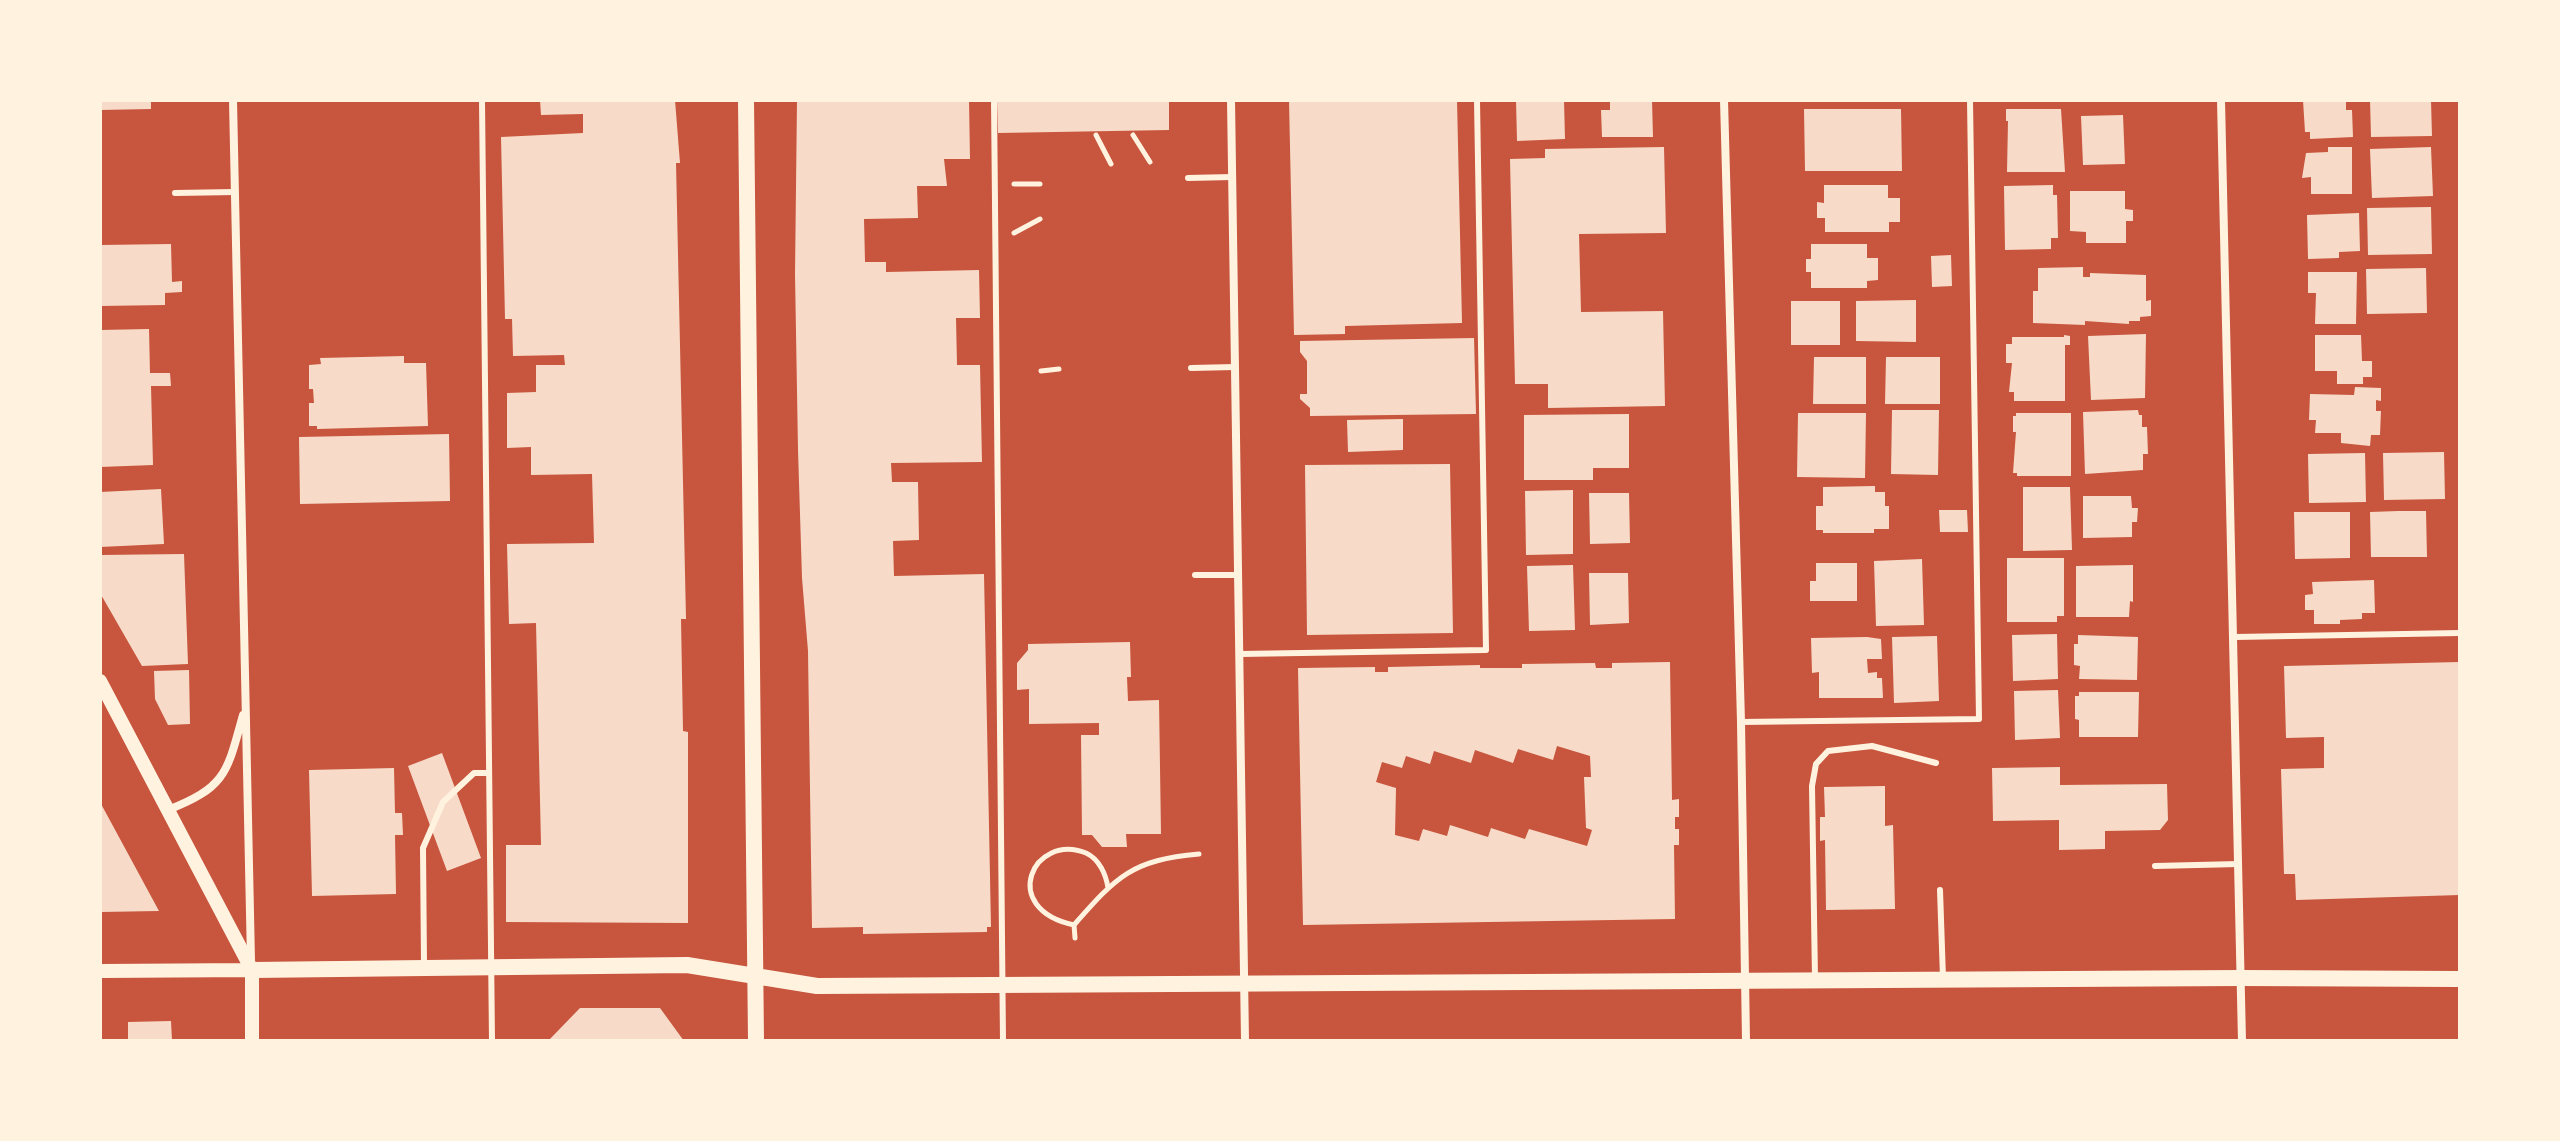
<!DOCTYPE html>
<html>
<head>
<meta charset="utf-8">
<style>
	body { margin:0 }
	#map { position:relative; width:2560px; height:1141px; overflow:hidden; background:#c8553d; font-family:"PT Sans Narrow",sans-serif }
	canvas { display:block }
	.frame { position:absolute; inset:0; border:102px solid #fff3e0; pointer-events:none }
</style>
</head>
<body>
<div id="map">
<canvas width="2560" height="1141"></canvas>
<div class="frame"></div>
</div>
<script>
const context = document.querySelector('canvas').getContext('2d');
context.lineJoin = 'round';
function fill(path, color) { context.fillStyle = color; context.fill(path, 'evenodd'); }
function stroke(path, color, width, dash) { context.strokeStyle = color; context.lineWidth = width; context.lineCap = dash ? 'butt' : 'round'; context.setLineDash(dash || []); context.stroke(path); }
const building = new Path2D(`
	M100 100H151V109L100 110Z
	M540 100H675L680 163H676L686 619H681L683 731 688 732V923L506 922V845H541L536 623 509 624 507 544 594 543 592 474 531 475V447L507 448V393L536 392V365H565L564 355 513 356 512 319H505L501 137 583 133V114L541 115Z
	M797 100H969L970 159H944L947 186H917L918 218 864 219 865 262H886V272L979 270 980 318H956L957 365H980L982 462 891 463 892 482H918L919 540 893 541 894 576 984 574 991 927H987V932L863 934V927L812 928 808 651 802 578 798 450 795 274Z
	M997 100H1169V130L998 133Z
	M1289 100H1457L1462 323 1345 326V334L1294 335Z
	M1516 100H1564L1565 139 1517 141Z
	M1610 100H1652L1653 137H1602L1601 110H1610Z
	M2303 100H2346V110H2352L2353 137 2310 139V132H2305Z
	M2370 100H2431L2432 136 2371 137Z
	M1804 109H1901L1902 171H1805Z
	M2006 109H2061L2065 172H2007L2008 121H2006Z
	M2123 115 2125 164 2083 165 2081 116Z
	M1664 147 1666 233 1579 234 1581 312 1663 311 1665 406 1548 408V384H1515L1510 159 1545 158V149Z
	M2328 147H2352V194H2311V177L2302 178 2306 153 2328 152Z
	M2431 147 2433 196 2372 198 2370 149Z
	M1824 185H1888V198H1900V222H1889V232H1825V218H1817V202L1824 203Z
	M2053 185V195H2057L2058 238H2051V249L2005 250 2004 186Z
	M2070 191H2125V209L2133 210V221H2126V243H2086V232L2070 231Z
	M2431 207 2432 254 2368 255 2367 208Z
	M2359 213 2360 251 2339 252V258L2308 259 2307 215Z
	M171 244 172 282 182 281V292L165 293V305L100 306V245Z
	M1811 244H1867V258H1878V280L1867 281V288H1811V272H1806V259H1811Z
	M1951 255 1952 286 1932 287 1931 256Z
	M2083 267V277H2090V273L2146 275V301L2151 300V316L2140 317V321H2129V324L2085 321V325L2033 323V291H2038V268Z
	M2426 268 2427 313 2367 314 2366 269Z
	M2308 272H2357L2356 324H2315L2316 293H2308Z
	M1916 300V342L1856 341V301Z
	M1791 301H1840V345H1791Z
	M149 329 150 373H170L171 386H151L153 465 100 467V330Z
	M2146 334 2145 398 2091 400 2088 336Z
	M2064 335 2070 336V345H2065V401H2014V392H2009L2012 363H2006V344H2012V337H2064Z
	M2315 335H2361L2362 361H2372V377H2363V384H2337V371H2315Z
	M1474 338 1476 414 1310 416V408L1300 399V394H1307V361L1300 352V341Z
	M404 356V363H426L428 426 317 429V426H309V403H314L313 389H309V365L321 364 320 358Z
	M1814 357H1866V404H1813Z
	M1886 357H1940V404H1885Z
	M2355 387 2381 388V401L2376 400V411H2381L2380 435H2371L2370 446 2341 443V433H2315L2316 420H2309L2310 394 2354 395Z
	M1892 410H1939L1938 475 1891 474Z
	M2138 410 2139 415H2142V427H2147L2148 454H2143V470L2085 474 2083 412Z
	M1798 413H1866L1865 478 1797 477Z
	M2016 413H2071V476H2017V473H2013L2016 432H2013V416H2016Z
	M1629 414V468H1593V480H1524V415Z
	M1403 419V450L1348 452 1347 420Z
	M449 434 450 501 300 504 299 437Z
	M2444 452 2445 499 2384 500 2383 453Z
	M2365 453 2366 502 2309 503 2308 454Z
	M1450 464 1453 633 1307 635 1305 465Z
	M1875 486V492H1885V506H1889V529H1874V533H1823V530H1816V506H1823V487Z
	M2023 487H2070L2072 550 2023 551Z
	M161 489 164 544 100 547V492Z
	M1573 490V554L1526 555 1525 491Z
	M1589 493H1629L1630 543 1590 544Z
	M2083 496H2131L2132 508H2138L2137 522H2132V537L2083 538Z
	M1939 510H1967L1968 532H1940Z
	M2398 511H2426L2427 557H2371L2370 512Z
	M2294 512H2350V558L2295 559Z
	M184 554 188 664 142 666 100 593V555Z
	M2007 558H2064V616H2057V622H2007Z
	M1922 559 1924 625 1876 626 1874 561Z
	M1816 563H1857V601H1810V581H1816Z
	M1573 565 1575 630 1529 631 1527 566Z
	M2133 565V602L2130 601 2129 617H2076V566Z
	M1589 573H1628L1629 623 1590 625Z
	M2374 580 2375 613H2362V619L2340 620V624H2314V610H2305V595L2313 594 2312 582Z
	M2057 634 2058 679 2013 681 2012 635Z
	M2078 635 2138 637 2137 680 2079 679 2080 666 2074 665V644H2078Z
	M1937 636 1939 701 1894 703 1892 637Z
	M1867 637 1881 639 1882 659H1867L1868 673 1877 672V678H1882L1883 698H1819V672L1812 673 1811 638Z
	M1130 642 1131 677H1127L1128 701 1159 700 1161 834H1126L1127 847H1102L1092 835H1082L1081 735H1099V723L1029 724V689L1017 690V663L1028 650V644Z
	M1670 662 1672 800 1679 799V817H1675V829H1679V845H1674L1675 919 1303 925 1298 668 1375 667V672H1388V667L1480 665V668H1522V664L1595 663 1596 668H1612V663ZM1557 746 1590 756 1591 777H1584L1586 828 1592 830 1587 846 1529 829 1525 839 1491 828 1488 837 1450 825 1447 836 1423 829 1419 841 1395 835 1396 788 1376 782 1382 762 1402 768 1406 756 1430 764 1434 751 1471 763 1475 750 1513 763 1518 749 1553 760Z
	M2460 662V895L2296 900 2295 874H2284L2281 769 2324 768V737L2286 738 2284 666Z
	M189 670 190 724 168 725 155 699 154 671Z
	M2058 690 2060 738 2015 740 2014 691Z
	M2079 692H2139L2138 737H2079V720L2075 719V696H2079Z
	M442 753 481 858 447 871 408 766Z
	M2060 767V785L2167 784 2168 820 2160 830 2105 831V849L2059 850V820L1993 821 1992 768Z
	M394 768 395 813H402L403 835H395L396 894 312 896 309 770Z
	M1885 786V826L1893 825 1895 909 1826 910 1825 840 1820 841V817H1825L1824 787Z
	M100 802 159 911 100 912Z
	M580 1008H660L684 1041H548Z
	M171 1021 172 1041H128V1022Z`);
const path = new Path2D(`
	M1096 135 1111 164
	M1133 135 1150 162
	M1014 184H1040
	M1014 233 1040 219
	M1041 371 1059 369
	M1074 925C1117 876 1132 860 1199 854
	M1075 938 1074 925C998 909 1033 832 1086 853 1099 859 1106 874 1108 888`);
const service = new Path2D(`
	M482 100 492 1041
	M994 100 1003 1041
	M1188 178 1232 177
	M175 193 235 192
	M1191 368 1235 367
	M1195 575H1239
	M2235 637 2460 633
	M1240 654 1486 650 1477 100
	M1741 722 1979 719 1970 100
	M2155 866 2239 864
	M1940 890 1943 978
	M424 965 423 848 443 802 474 773H489
	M1815 979 1812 786 1816 764 1828 751 1872 746 1936 763`);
const minor = new Path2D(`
	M233 100 251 961
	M1231 100 1245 1041
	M1724 100 1741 722 1746 1041
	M2221 100 2242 1041
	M168 810C226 787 227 773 243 715`);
const tertiary = new Path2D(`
	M100 681 252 970V1041
	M100 971 252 970`);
const secondary = new Path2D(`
	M746 100 756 1041
	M252 970 687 965 817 986 2241 978 2460 979`);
fill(building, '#f7dbc8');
stroke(path, '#fff3e0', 5);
stroke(service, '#fff3e0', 6);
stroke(minor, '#fff3e0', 8);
stroke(tertiary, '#fff3e0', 14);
stroke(secondary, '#fff3e0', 16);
</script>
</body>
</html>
